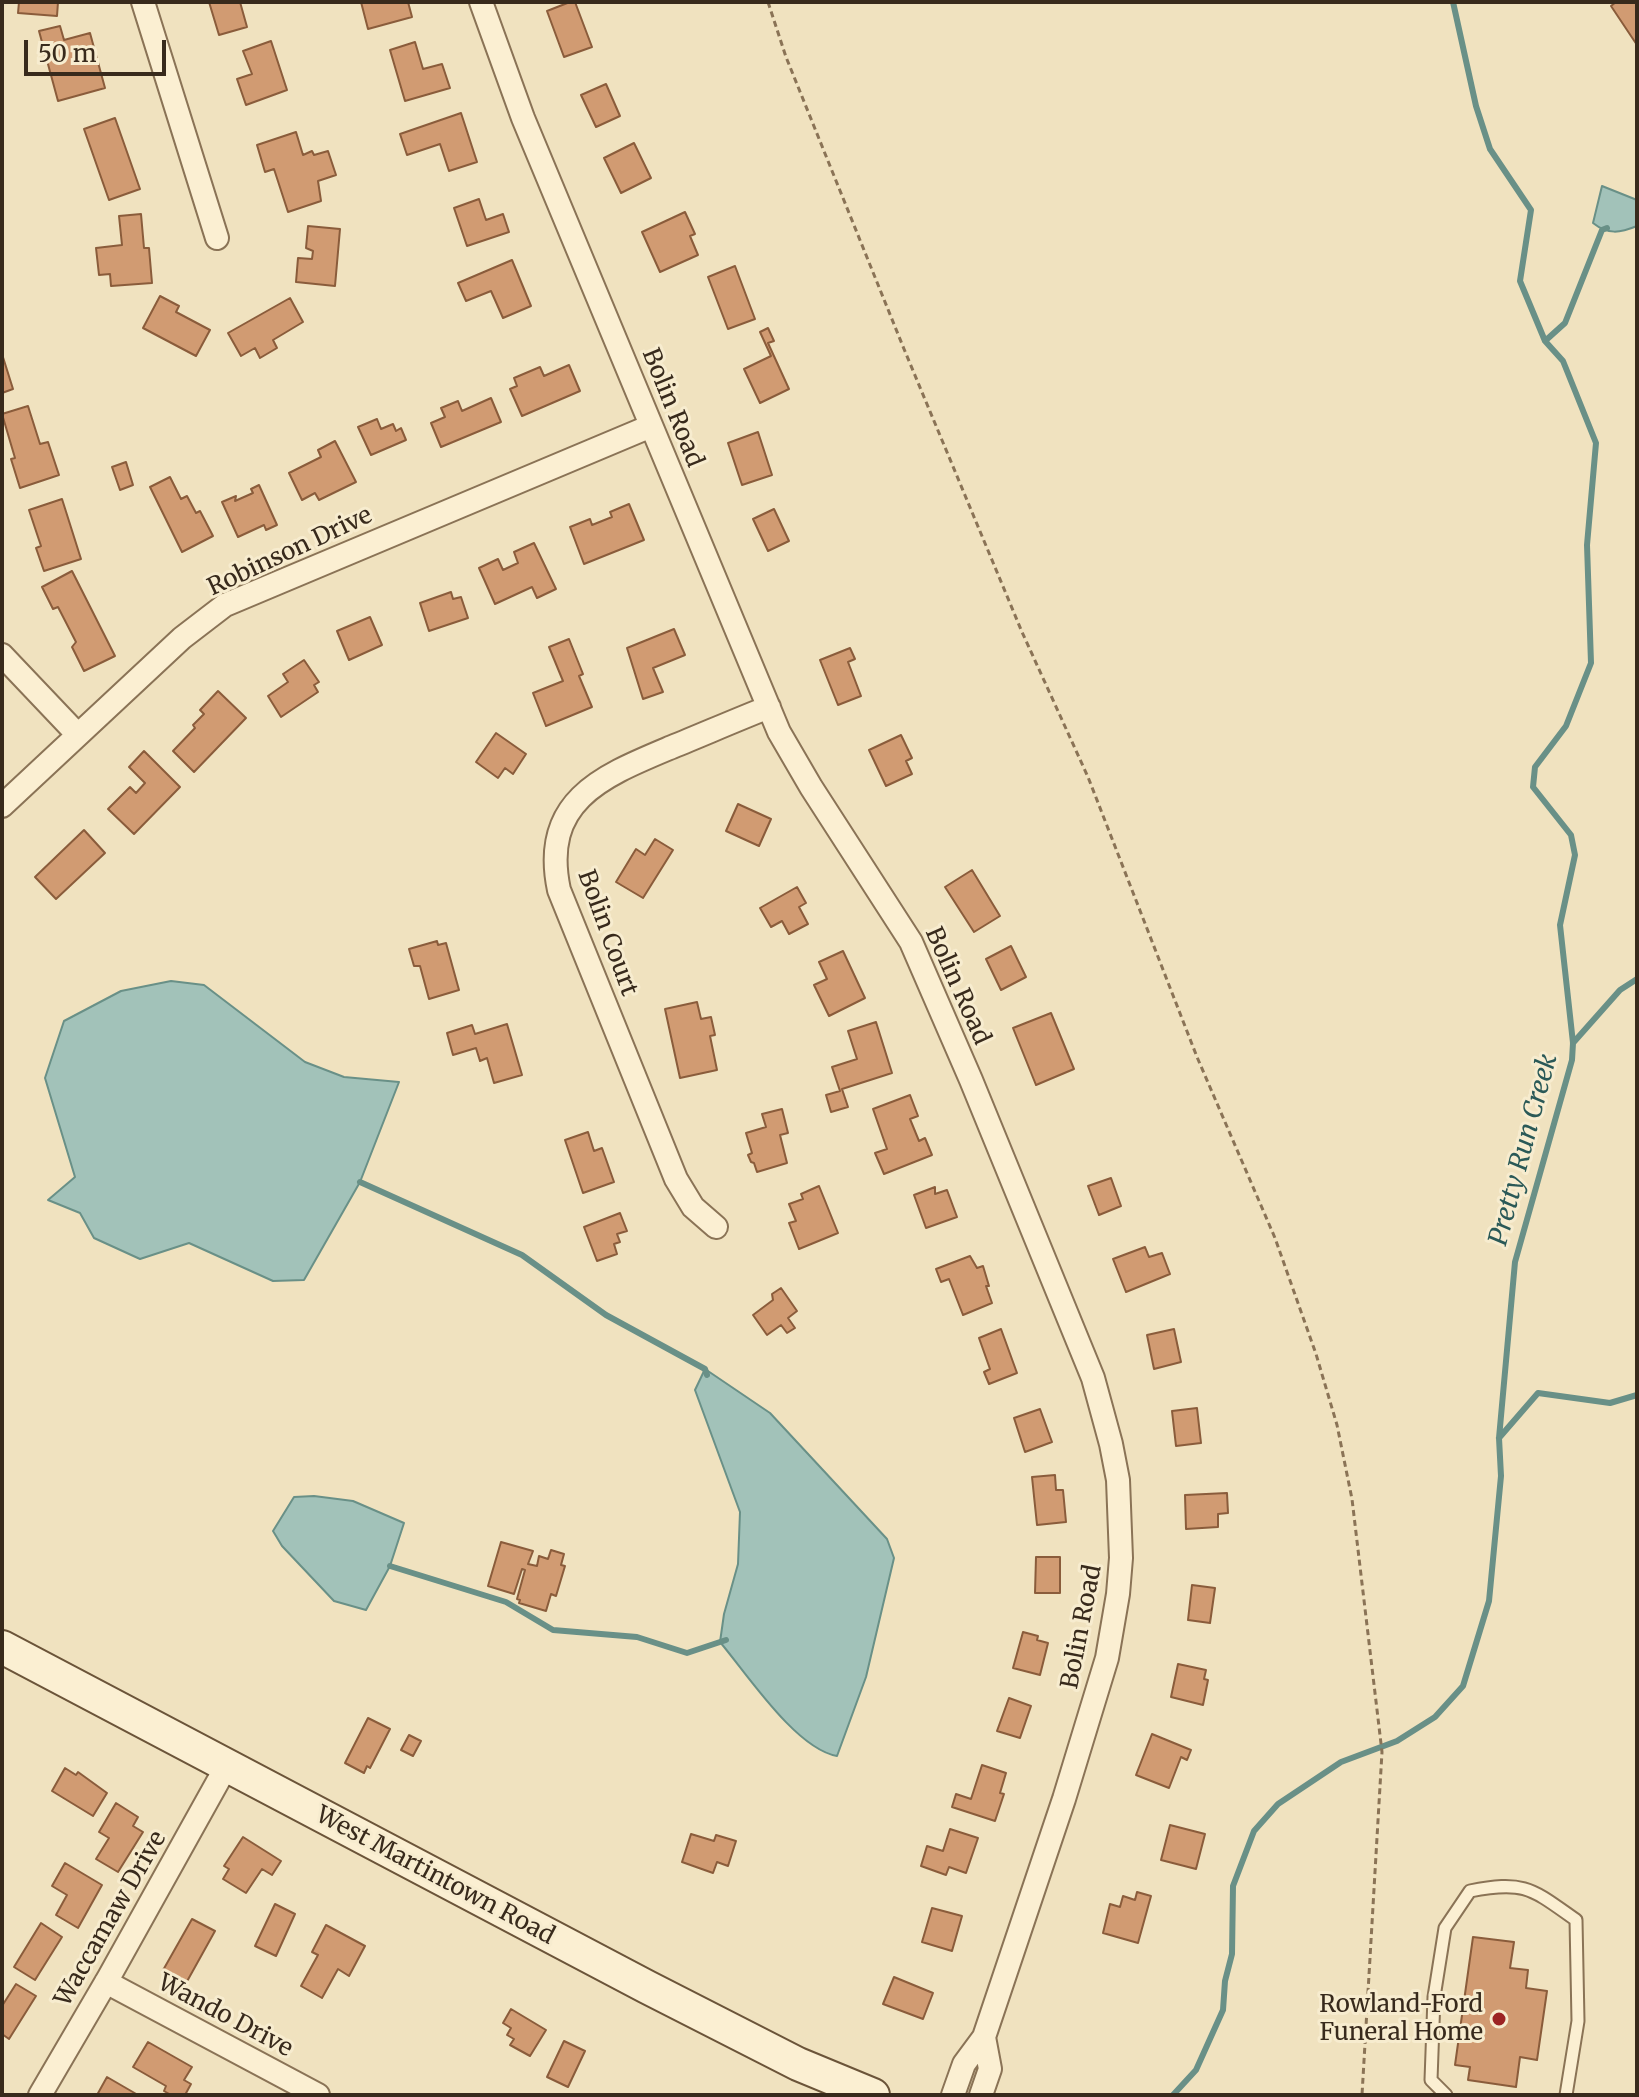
<!DOCTYPE html>
<html>
<head>
<meta charset="utf-8">
<style>
	body { margin:0 }
	#map { position:relative; width:1639px; height:2097px; overflow:hidden; background:#f0e2bf; font-family:Merriweather,serif }
	canvas { display:block }
	.frame { position:absolute; inset:0; border:4px solid #382a1c; pointer-events:none }
	.scale { position:absolute; left:24px; top:40px; width:142px; height:36px; box-sizing:border-box; border:4px solid #382a1c; border-top:0; padding-left:10px; font-size:24px; line-height:28px; white-space:nowrap; color:#382a1c; -webkit-text-stroke:6px #f7eccf; paint-order:stroke }
</style>
</head>
<body>
<div id="map">
<canvas width="1639" height="2097"></canvas>
<div class="frame"></div>
<div class="scale">50 m</div>
</div>
<script>
const context = document.querySelector('canvas').getContext('2d');
context.lineJoin = 'round';
function fill(path, color) { context.fillStyle = color; context.fill(path, 'evenodd'); }
function stroke(path, color, width, dash) { context.strokeStyle = color; context.lineWidth = width; context.lineCap = dash ? 'butt' : 'round'; context.setLineDash(dash || []); context.stroke(path); }
function drawText(font, color, halo, rows, align = 'center') {
  context.font = font + ' Merriweather,serif'; context.lineWidth = 6; context.setLineDash([]); context.textBaseline = 'middle'; context.strokeStyle = halo; context.fillStyle = color; for (const [text, x, y, turn = 0] of rows) {
    context.save(); context.translate(x, y); context.rotate((+turn || 0) * Math.PI / 180); context.textAlign = isNaN(turn) ? turn : align; if (halo) context.strokeText(text, 0, 0); context.fillText(text, 0, 0); context.restore();
  }
}
const water = new Path2D(`
	M1602 186 1637 200V226C1620 233 1608 235 1593 223Z
	M171 981 204 985 305 1062 344 1077 399 1082 360 1182 304 1280 273 1281 189 1243 140 1259 94 1238 80 1213 48 1200 75 1177 45 1078 64 1021 121 991Z
	M705 1369 770 1413 887 1539 894 1558 866 1677 837 1756C796 1749 747 1674 720 1642L724 1614 738 1564 740 1512 695 1390Z
	M314 1496 353 1501 404 1523 390 1566 366 1610 334 1601 282 1546 273 1531 294 1497Z`);
const stream = new Path2D(`
	M1545 341 1565 323 1602 230 1607 228
	M1573 1043 1620 990 1637 979
	M360 1182 522 1255 606 1315 705 1369 707 1375
	M1499 1438 1538 1393 1610 1403 1637 1395
	M390 1566 506 1602 553 1630 637 1637 687 1653 726 1640
	M1173 2095 1196 2070 1223 2010 1225 1981 1232 1954 1233 1886 1254 1831 1278 1804 1341 1762 1397 1741 1435 1717 1463 1686 1489 1601 1501 1476 1499 1438 1515 1262 1572 1060 1573 1043 1560 925 1575 855 1571 835 1533 787 1535 767 1566 726 1591 663 1587 545 1596 443 1563 361 1545 341 1520 281 1531 210 1490 149 1476 106 1453 2`);
const building = new Path2D(`
	M19 2H58L57 16 18 13Z
	M209 2H240L247 27 219 35Z
	M361 2H408L412 17 368 29Z
	M570 2H575L592 47 564 57 547 11Z
	M1616 2 1637 3V45L1611 6Z
	M60 26 64 40 90 33 105 88 58 101 39 31Z
	M271 41 287 90 246 105 237 79 252 74 243 51Z
	M415 42 423 69 442 64 450 88 405 101 390 50Z
	M606 84 620 116 596 127 581 95Z
	M461 113 477 162 449 171 440 144 407 155 400 134Z
	M115 118 140 189 109 200 84 129Z
	M296 132 303 155 312 151 314 155 328 151 336 175 318 181 321 201 288 212 274 169 265 172 257 145Z
	M634 143 651 178 621 193 604 158Z
	M479 199 486 220 503 214 509 232 467 246 454 208Z
	M685 212 695 234 690 236 698 255 660 272 642 232Z
	M141 214 144 248H149L152 283 111 286 110 274 99 275 96 248 122 245 119 216Z
	M308 226 340 229 335 286 296 282 298 258 312 259 313 251 306 248Z
	M512 260 531 306 503 318 491 291 466 301 458 283Z
	M735 266 755 319 728 329 708 277Z
	M160 296 179 306 176 312 210 330 196 356 143 328Z
	M290 298 303 322 273 340 277 348 260 358 255 348 241 356 228 333Z
	M768 328 774 341 768 343 789 389 760 403 744 369 771 356 760 332Z
	M2 354 13 389 2 393Z
	M569 365 580 391 522 416 510 389 517 386 514 378 540 367 544 376Z
	M491 398 501 422 441 447 431 423 445 417 441 408 458 401 462 411Z
	M28 406 40 444 48 442 59 475 20 488 11 459 15 458 2 414Z
	M377 419 381 429 393 424 396 431 401 428 406 440 371 455 358 427Z
	M758 432 772 475 742 485 728 443Z
	M335 441 356 482 319 500 315 493 302 500 289 473 321 457 318 450Z
	M126 462 133 485 120 490 112 467Z
	M170 477 181 499 187 496 196 513 200 511 213 536 182 552 150 487Z
	M259 485 277 525 266 530 264 525 238 537 222 502 236 496 235 501 253 493 251 489Z
	M62 499 81 559 44 571 36 548 41 546 29 510Z
	M629 504 644 540 584 564 570 527 590 519 592 525 612 517 610 512Z
	M774 509 789 541 768 551 753 519Z
	M534 543 556 589 537 598 532 587 495 604 479 568 498 559 503 570 518 563 514 552Z
	M72 571 115 656 84 671 72 647 76 642 58 607 53 609 42 587Z
	M451 592 453 599 461 597 468 618 429 631 420 603Z
	M370 617 382 645 349 660 337 631Z
	M674 629 685 655 653 668 663 692 643 699 627 648Z
	M569 639 583 674 579 676 592 707 546 726 533 693 563 681 549 647Z
	M850 648 855 659 848 662 861 696 838 705 820 660Z
	M304 660 319 682 314 685 318 692 281 717 268 696 288 682 283 674Z
	M218 691 246 718 194 772 173 751 195 728 193 725 204 714 200 710Z
	M496 733 526 754 513 774 505 768 498 778 476 762Z
	M901 735 912 758 906 761 912 774 886 786 869 750Z
	M144 751 180 787 134 834 108 809 130 787 136 793 145 783 129 767Z
	M738 804 771 819 759 846 726 831Z
	M84 830 105 853 56 899 35 877Z
	M655 839 673 850 643 898 616 882 636 849 645 855Z
	M972 870 1000 916 974 932 945 887Z
	M797 887 806 903 799 907 808 924 789 934 782 921 771 927 760 908Z
	M437 941 438 945 446 943 459 990 429 999 420 966H414L409 949Z
	M1011 946 1026 977 1001 990 986 959Z
	M843 951 865 998 829 1016 814 985 827 979 819 962Z
	M697 1002 701 1019 711 1017 715 1035 710 1036 717 1070 680 1078 665 1009Z
	M1051 1013 1074 1069 1036 1085 1013 1028Z
	M876 1022 892 1073 842 1089 848 1107 831 1112 826 1095 840 1091 832 1067 857 1059 848 1031Z
	M507 1024 522 1075 494 1083 487 1058 480 1061 476 1048 453 1055 447 1033 472 1025 475 1034Z
	M910 1095 918 1116 910 1119 919 1141 925 1138 932 1155 884 1174 875 1153 887 1149 873 1109Z
	M782 1109 788 1133 780 1135 787 1163 757 1172 754 1163 751 1162 748 1155 752 1153 746 1133 766 1127 762 1114Z
	M588 1132 594 1151 602 1148 614 1182 583 1193 565 1140Z
	M1111 1178 1121 1206 1099 1215 1088 1186Z
	M819 1186 838 1233 799 1249 789 1223 796 1221 789 1204 803 1199 801 1194Z
	M935 1187V1194L947 1190 957 1217 926 1228 914 1195Z
	M620 1213 627 1231 617 1234 620 1242 614 1244 617 1254 597 1261 584 1227Z
	M1145 1247 1149 1257 1162 1253 1170 1274 1126 1292 1113 1259Z
	M970 1256 977 1268 983 1266 989 1286H986L992 1303 963 1315 949 1279 941 1282 936 1269Z
	M781 1288 797 1311 788 1318 795 1328 787 1333 781 1325 767 1335 753 1315 773 1300 772 1294Z
	M1001 1329 1017 1373 989 1384 984 1372 990 1369 979 1338Z
	M1174 1329 1181 1362 1154 1369 1147 1335Z
	M1197 1408 1201 1443 1176 1446 1172 1411Z
	M1040 1409 1052 1442 1025 1452 1014 1418Z
	M1055 1475 1056 1490H1063L1066 1522 1037 1525 1032 1477Z
	M1227 1493 1228 1513 1218 1514V1527L1186 1529 1185 1495Z
	M501 1542 533 1551 528 1564 537 1566 539 1556 548 1559 551 1550 564 1554 561 1565 565 1566 556 1596 551 1594 546 1611 519 1603 520 1600 517 1599 525 1570 522 1569 514 1594 488 1586Z
	M1036 1557H1060V1593H1035Z
	M1192 1585 1215 1588 1210 1623 1188 1620Z
	M1023 1632 1038 1636 1037 1640 1048 1643 1040 1675 1013 1668Z
	M1178 1664 1206 1670 1204 1679 1208 1680 1203 1705 1171 1697Z
	M1009 1698 1031 1706 1020 1738 997 1731Z
	M368 1718 390 1729 370 1768 367 1766 364 1773 345 1763Z
	M1152 1734 1191 1750 1187 1760 1181 1757 1169 1788 1136 1775Z
	M409 1735 421 1741 413 1756 401 1750Z
	M982 1765 1006 1773 1000 1793 1004 1794 995 1821 952 1807 956 1794 971 1799Z
	M65 1768 76 1775 78 1772 107 1793 93 1816 52 1791Z
	M116 1803 138 1817 133 1826 143 1832 118 1872 96 1859 109 1838 99 1832Z
	M1170 1825 1205 1834 1196 1869 1161 1860Z
	M950 1829 978 1838 966 1873 949 1867 946 1875 921 1866 927 1846 943 1851Z
	M691 1834 714 1841 716 1835 736 1841 728 1866 717 1862 713 1873 682 1862Z
	M243 1837 281 1861 272 1875 262 1869 246 1893 223 1879 229 1869 224 1866Z
	M65 1863 102 1885 78 1928 56 1915 67 1895 52 1886Z
	M1137 1892 1151 1896 1138 1943 1103 1933 1110 1904 1120 1907 1123 1896 1135 1900Z
	M275 1904 295 1914 276 1956 255 1946Z
	M932 1908 962 1916 952 1951 922 1942Z
	M192 1919 215 1931 185 1985 162 1972Z
	M41 1923 62 1937 35 1980 14 1967Z
	M326 1925 365 1946 349 1976 338 1969 322 1998 301 1986 318 1955 312 1952Z
	M1473 1937 1514 1942 1510 1968 1528 1970 1526 1988 1547 1991 1537 2060 1520 2057 1516 2087 1468 2080 1470 2067 1455 2065Z
	M894 1977 933 1993 923 2019 883 2004Z
	M16 1984 36 1996 9 2039 2 2034V2006Z
	M511 2009 546 2030 530 2056 510 2045 514 2039 507 2035 511 2028 503 2023Z
	M564 2041 585 2051 568 2087 547 2077Z
	M148 2042 192 2067 184 2080 191 2084 185 2095H171L164 2091 166 2086 133 2067Z
	M107 2077 138 2095H97Z`);
const path = new Path2D(`
	M768 2 786 57 904 349 1022 632 1088 777 1197 1057 1275 1238 1316 1354 1337 1425 1352 1499 1382 1752 1362 2095`);
const lane = new Path2D(`
	M1446 2095 1431 2080 1434 1997 1445 1928 1470 1891C1525 1880 1532 1889 1576 1920L1578 2021 1566 2095`);
const street = new Path2D(`
	M143 2 217 238
	M481 2 523 118 779 732 811 787 911 942 971 1080 1093 1378 1111 1444 1118 1480 1121 1558 1118 1594 1107 1658 1064 1799 984 2037 964 2064 953 2095
	M2 655 78 735
	M2 806 182 638 225 605 651 426
	M716 1227 693 1207 676 1179 559 890C540 800 603 776 672 747 704 734 736 720 769 707
	M106 1982 318 2095
	M40 2095 109 1977 226 1767
	M981 2095 990 2069 984 2037`);
const secondary = new Path2D(`
	M2 1647 647 1987 798 2064 873 2095`);
const markers = [
	[1499,2019,8,"#9c2423"]
];
const streetNames = [
	["Bolin Road",672,408,68],
	["Robinson Drive",290,552,-25],
	["Bolin Court",607,933,70],
	["Bolin Road",957,986,66],
	["Bolin Road",1082,1627,-79],
	["West Martintown Road",435,1876,28],
	["Waccamaw Drive",111,1919,-60],
	["Wando Drive",225,2016,28]
];
const poiNames = [
	["Rowland-Ford",1483,2005],
	["Funeral Home",1483,2033]
];
const waterNames = [
	["Pretty Run Creek",1524,1150,-75]
];
fill(water, '#a2c2b9');
stroke(water, '#699087', 2);
stroke(stream, '#699087', 6);
fill(building, '#d19b72');
stroke(building, '#8a5c3b', 2);
stroke(lane, '#8a7356', 15);
stroke(street, '#8a7356', 26);
stroke(secondary, '#6b5439', 36);
stroke(path, '#8a7356', 3, [6, 4]);
stroke(lane, '#fbefd2', 11);
stroke(street, '#fbefd2', 22);
stroke(secondary, '#fbefd2', 32);
for (const [x, y, r, color] of markers) { const dot = new Path2D(); dot.arc(x, y, r, 0, 2 * Math.PI); context.fillStyle = color; context.fill(dot); stroke(dot, '#f7eccf', 3); }
drawText('24px', '#382a1c', '#f7eccf', streetNames);
drawText('24px', '#382a1c', '#f7eccf', poiNames, 'right');
drawText('italic 26px', '#2a5957', '#f7eccf', waterNames);
</script>
</body>
</html>
